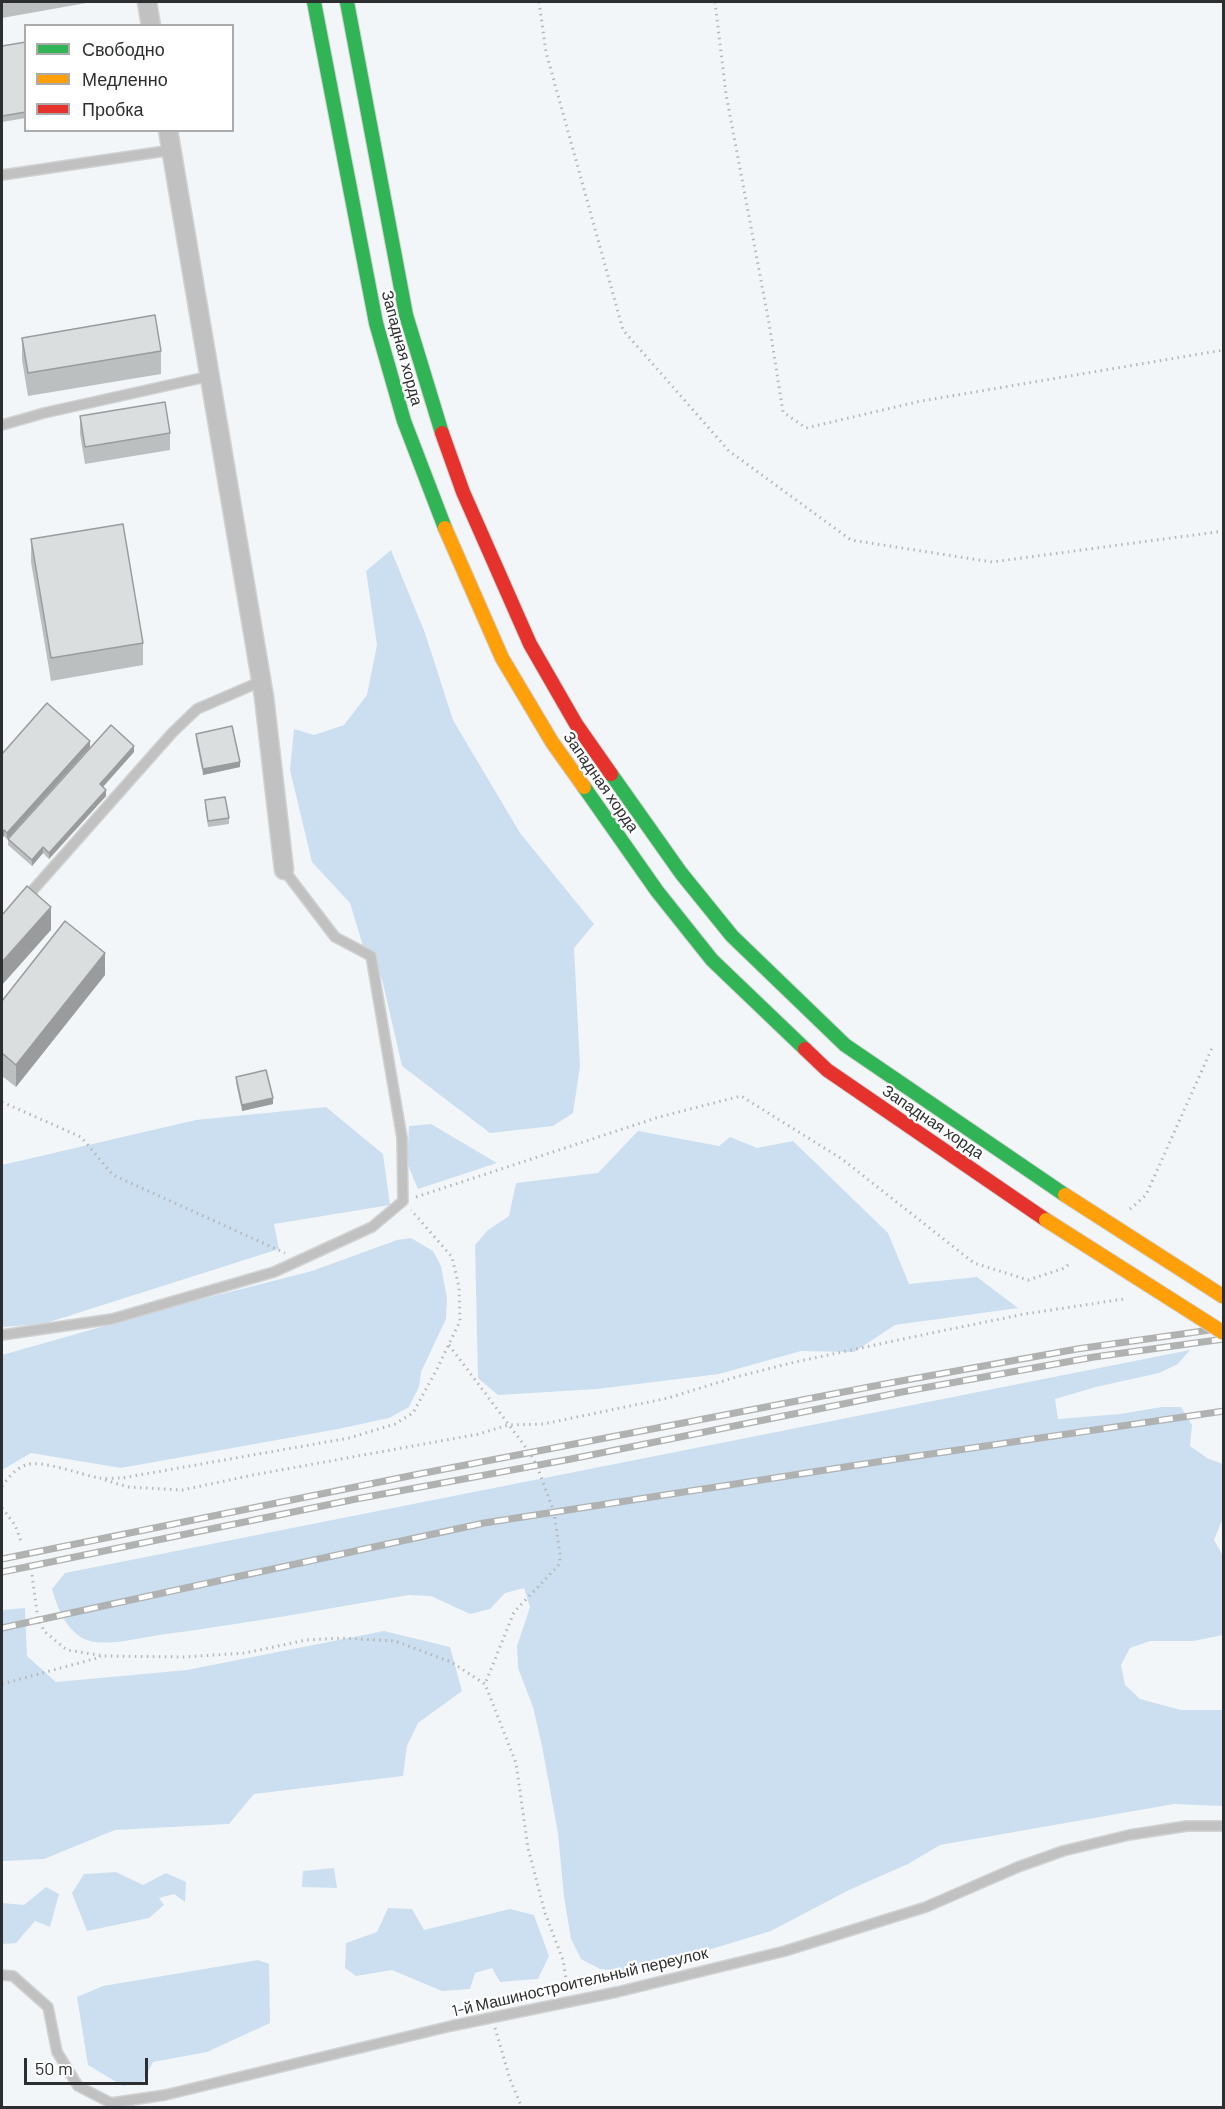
<!DOCTYPE html>
<html>
<head>
<meta charset="utf-8">
<style>
	body { margin:0 }
	#map { position:relative; width:1225px; height:2109px; overflow:hidden; background:#f3f6f8; font-family:Barlow,sans-serif }
	canvas { display:block }
	.frame { position:absolute; inset:0; border:3px solid #2c2e2f; pointer-events:none }
	.legend { position:absolute; left:24px; top:24px; width:210px; height:108px; box-sizing:border-box; background:#fff; border:2px solid #ababac; margin:0; padding:8px 10px; list-style:none; font-size:18px; color:#2c2e2f }
	.legend li { display:flex; align-items:center; gap:12px; height:30px }
	.legend b { width:30px; border:2px solid #ababac }
	.scale { position:absolute; left:24px; top:2058px; width:124px; height:27px; box-sizing:border-box; border:3px solid #2c2e2f; border-top:0; padding-left:8px; font-size:18px; line-height:21px; white-space:nowrap; color:#2c2e2f; -webkit-text-stroke:4px #fff; paint-order:stroke }
</style>
</head>
<body>
<div id="map">
<canvas width="1225" height="2109"></canvas>
<div class="frame"></div>
<ul class="legend">
<li><b style="height:8px;background:#30b455"></b>Свободно</li>
<li><b style="height:8px;background:#ff9f0a"></b>Медленно</li>
<li><b style="height:8px;background:#e5322d"></b>Пробка</li>
</ul>
<div class="scale">50 m</div>
</div>
<script>
const context = document.querySelector('canvas').getContext('2d');
context.lineJoin = 'round';
function fill(path, color) { context.fillStyle = color; context.fill(path, 'evenodd'); }
function stroke(path, color, width, dash) { context.strokeStyle = color; context.lineWidth = width; context.lineCap = dash ? 'butt' : 'round'; context.setLineDash(dash || []); context.stroke(path); }
function drawText(font, color, halo, rows, align = 'center') {
  context.font = font + ' Barlow,sans-serif'; context.lineWidth = 4.5; context.setLineDash([]); context.textBaseline = 'middle'; context.strokeStyle = halo; context.fillStyle = color; for (const [text, x, y, turn = 0] of rows) {
    context.save(); context.translate(x, y); context.rotate((+turn || 0) * Math.PI / 180); context.textAlign = isNaN(turn) ? turn : align; if (halo) context.strokeText(text, 0, 0); context.fillText(text, 0, 0); context.restore();
  }
}
const green = new Path2D(`
	M391 550 425 633 453 720 520 833 594 924 574 948 580 1066 573 1113 553 1126 490 1133 402 1066 382 979 363 946 350 903 312 862 290 770 294 729 314 735 344 725 367 695 377 645 366 571Z
	M326 1107 383 1154 390 1205 274 1224 279 1249 43 1324 2 1327V1165L196 1120Z
	M431 1124 497 1163 418 1189 407 1163 409 1126Z
	M638 1131 719 1146 730 1137 757 1148 793 1141 888 1233 909 1284 977 1277 1018 1308 895 1325 854 1352 801 1351 719 1374 597 1389 498 1395 478 1378 475 1245 488 1230 509 1216 516 1183 598 1173Z
	M411 1238 433 1251 441 1266 447 1298 446 1319 421 1372 419 1387 409 1407 389 1418 338 1429 121 1468 31 1453 2 1470V1355L179 1305 312 1271 397 1240Z
	M1190 1350 1178 1364 1159 1373 1096 1387 1055 1399 1058 1419 1120 1414 1162 1407H1181L1192 1425 1190 1446 1207 1458 1223 1464V1518L1214 1540 1223 1556V1635L1193 1641H1150L1130 1648 1121 1665 1125 1685 1140 1699 1181 1710H1223V1806L1174 1804 940 1845 908 1864 849 1890 771 1931 665 1963 622 1971 600 1969 581 1959 571 1939 564 1897 558 1833 542 1746 533 1707 518 1668 517 1646 530 1607 524 1588 505 1593 490 1609 470 1614 431 1596 409 1595C326 1609 243 1624 159 1635 140 1638 105 1647 87 1640 67 1633 57 1607 52 1589L65 1573Z
	M25 1608 27 1656 56 1682 187 1670 384 1631 450 1647 462 1691 418 1723 407 1746 403 1776 254 1794 229 1824 115 1830 44 1859 2 1861V1610Z
	M334 1868 337 1888 302 1887 303 1871Z
	M116 1872 143 1885 166 1873 186 1882 185 1902 174 1894 159 1898 164 1905 149 1918 87 1931 72 1893 84 1874Z
	M46 1887 59 1894 50 1927 35 1921 16 1943 2 1944V1903L24 1905Z
	M388 1908 412 1909 424 1930 510 1909 534 1915 549 1956 538 1979 500 1982 492 1968 475 1973 470 1989 442 1991 392 1970 356 1976 345 1968 346 1943 377 1932Z
	M258 1960 269 1964 270 2023 207 2052 153 2062 143 2082 123 2086 88 2065 77 1997 103 1986Z`);
const path = new Path2D(`
	M539 2 546 52 623 330 729 451 851 540 992 562 1224 531
	M715 2 726 94 769 323 783 412 806 428 921 401 1224 350
	M2 1102 81 1137 113 1175 285 1253
	M416 1197 659 1117 741 1096 842 1159 974 1263 1028 1280 1065 1268 1071 1262
	M1130 1209 1146 1195 1212 1048
	M449 1345 530 1453 537 1466 554 1512 560 1554V1561L558 1566 514 1612 485 1684
	M105 1480 128 1487 182 1490 253 1475 479 1434 508 1425 543 1424 611 1410 668 1398 736 1377 795 1362 946 1330 1025 1314 1124 1299
	M2 1486C8 1478 16 1468 26 1465 41 1459 82 1475 99 1478 106 1479 115 1478 122 1478L349 1438 395 1424 413 1413 437 1369 460 1321 459 1287 452 1257 411 1210
	M2 1508 15 1525 22 1544
	M32 1575 38 1620 45 1632 67 1650 104 1656 184 1657 245 1653 306 1640 341 1638 395 1641 451 1662 485 1684 516 1763 528 1848 545 1913 563 1960 568 1991
	M2 1684 101 1657
	M495 2028 510 2079 522 2108`);
const lane = new Path2D(`
	M2 175 172 150
	M2 425 44 413 210 376
	M25 899 172 733 197 709 262 681
	M2 1335 112 1319 274 1272 372 1227 403 1201 402 1138 371 956 335 937 284 870
	M2 1975 13 1976 48 2007 57 2052 78 2086 111 2103 165 2095 451 2026 617 1992 785 1951 926 1907 1018 1867 1063 1851 1129 1835 1187 1826H1224`);
const street = new Path2D(`
	M147 2 151 26
	M168 130 264 697 284 870`);
const fast = new Path2D(`
	M314 2 376 323 404 421 445 528
	M347 2 406 315 442 433
	M611 774 681 873 732 936 845 1045 1065 1195
	M584 787 657 891 712 960 805 1049`);
const slow = new Path2D(`
	M445 528 502 658 552 742 584 787`);
const jam = new Path2D(`
	M442 433 463 492 530 644 576 724 611 774
	M805 1049 827 1070 1046 1220`);
const rail = new Path2D(`
	M2 1559 419 1474 890 1383 1077 1349 1224 1328
	M2 1572 356 1499 571 1459 912 1390 1094 1357 1224 1339
	M2 1628 484 1523 890 1460 1224 1411`);
const slowBridge = new Path2D(`
	M1065 1195 1224 1297
	M1046 1220 1224 1333`);
const wall = new Path2D(`
	M2 2H92L2 18Z
	M26 42V118L2 122V46Z
	M22 338 161 351V374L28 396 22 360Z
	M80 416 170 433V450L85 464 80 434Z
	M31 539 143 643V665L51 681 31 562Z
	M196 734 240 767 203 775 196 740Z
	M90 747 7 839 4 836 2 838V754Z
	M134 752 103 787 106 796 49 859 43 853 32 866 8 845V839Z
	M205 800 229 818V824L208 827 205 806Z
	M105 975 16 1087 2 1076V1001Z
	M236 1077 273 1104 242 1111 236 1083Z`);
const shadedWall = new Path2D(`
	M90 741V747L7 839V833Z
	M134 746V752L100 790V784Z
	M240 762V767L203 775V769Z
	M106 790V796L49 859V853Z
	M4 830V836L2 838V833Z
	M43 847V853L32 866V860Z
	M51 907V930L2 985V962Z
	M105 953V975L16 1087V1065Z
	M273 1098V1104L242 1111V1105Z`);
const building = new Path2D(`
	M26 42V112L2 116V46Z
	M155 315 161 351 28 373 22 338Z
	M165 402 170 433 85 447 80 416Z
	M123 524 143 643 51 658 31 539Z
	M47 703 90 741 7 833 4 830 2 833V754Z
	M111 725 134 746 100 784 106 790 49 853 43 847 32 860 8 839Z
	M232 726 240 762 203 769 196 734Z
	M225 797 229 818 208 821 205 800Z
	M27 886 51 907 2 962V915Z
	M65 921 105 953 16 1065 2 1053V1001Z
	M266 1070 273 1098 242 1105 236 1077Z`);
const streetNames = [
	["Западная хорда",402,348,75],
	["Западная хорда",601,782,55],
	["Западная хорда",933,1122,34],
	["1-й Машиностроительный переулок",580,1982,-13]
];
fill(green, '#cbdff0');
stroke(lane, '#d0d2d3', 12);
stroke(street, '#d0d2d3', 21);
stroke(fast, '#d0d2d3', 16);
stroke(slow, '#d0d2d3', 16);
stroke(jam, '#d0d2d3', 16);
stroke(path, '#b6b7b7', 3, [1.5, 4.5]);
stroke(lane, '#c1c1c1', 9);
stroke(street, '#c1c1c1', 18);
stroke(fast, '#30b455', 14);
stroke(slow, '#ff9f0a', 14);
stroke(jam, '#e5322d', 14);
stroke(rail, '#b0b1b1', 7);
stroke(rail, '#fff', 4.5, [14]);
stroke(slowBridge, '#d0d2d3', 16, []);
stroke(slowBridge, '#ff9f0a', 14);
fill(wall, '#bcbfc0');
fill(shadedWall, '#999b9c');
fill(building, '#dbdedf');
stroke(building, '#999b9c', 1.5);
drawText('16px', '#2c2e2f', '#fff', streetNames);
</script>
</body>
</html>
